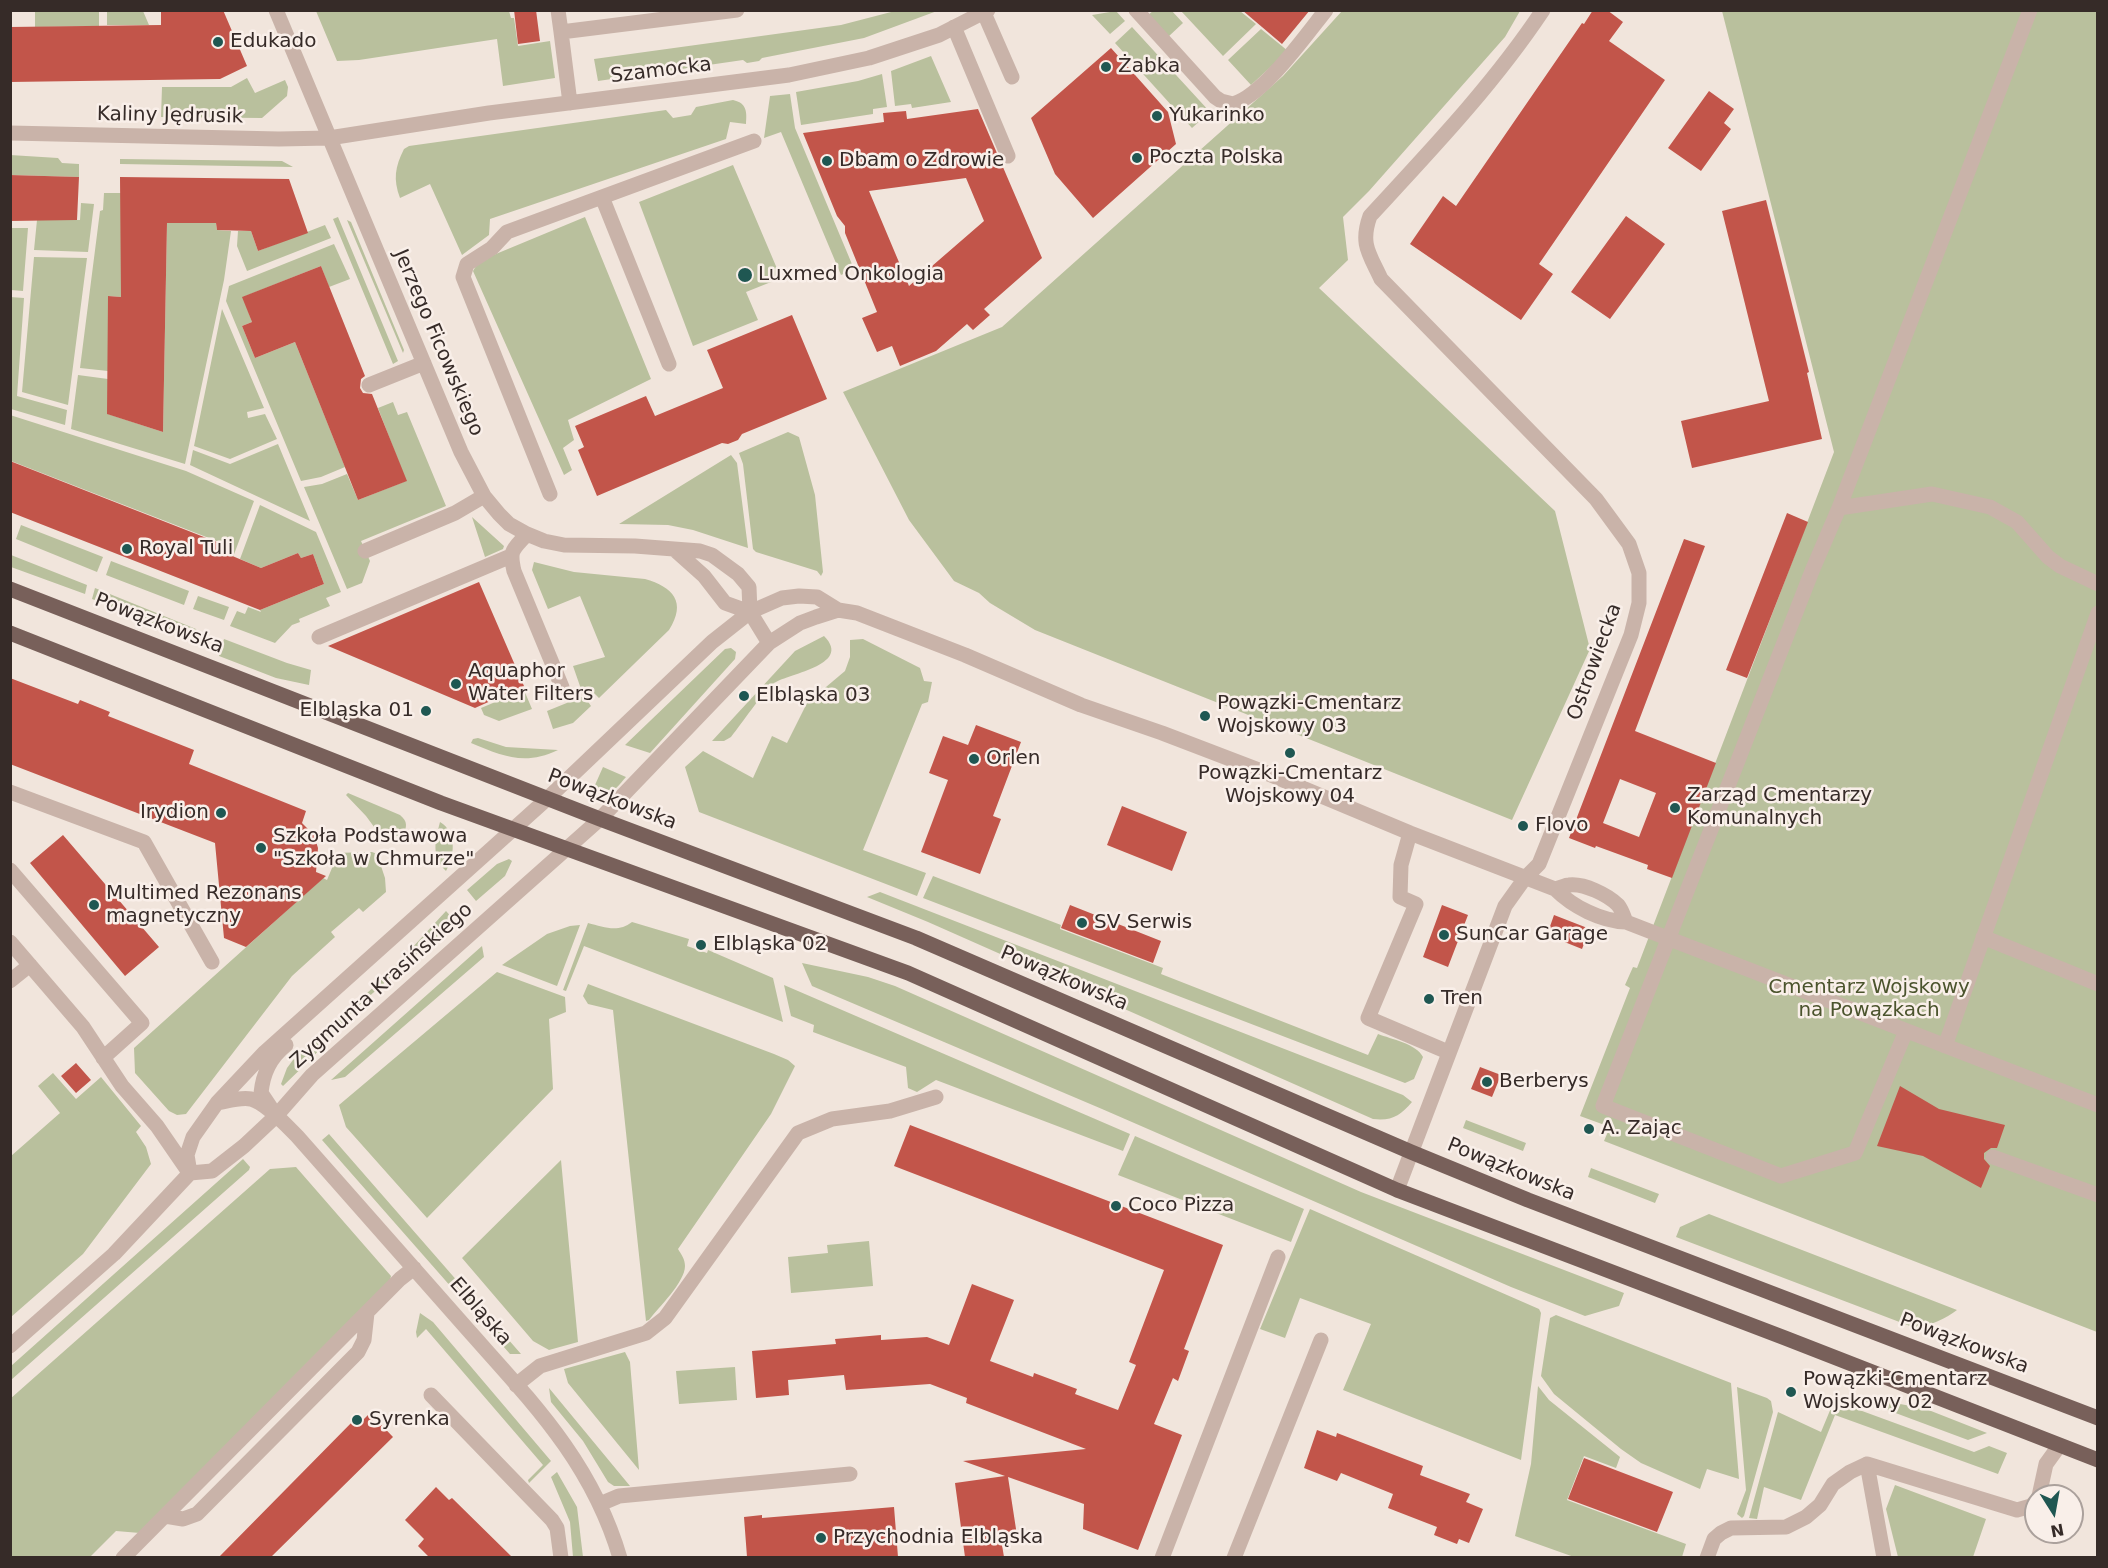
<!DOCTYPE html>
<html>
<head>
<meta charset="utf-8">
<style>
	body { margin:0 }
	#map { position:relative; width:2108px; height:1568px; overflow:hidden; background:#f1e5dc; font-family:"DejaVu Sans",sans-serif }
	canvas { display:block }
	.frame { position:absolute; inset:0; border:12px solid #362b28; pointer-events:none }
	.north { position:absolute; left:2024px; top:1484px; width:60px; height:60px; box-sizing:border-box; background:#f9efe9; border:2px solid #aba19c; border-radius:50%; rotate:169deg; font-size:16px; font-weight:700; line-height:24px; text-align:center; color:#362b28 }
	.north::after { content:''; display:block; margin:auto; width:21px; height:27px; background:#1f5752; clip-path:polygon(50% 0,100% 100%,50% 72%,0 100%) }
</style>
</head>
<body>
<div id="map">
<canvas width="2108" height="1568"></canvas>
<div class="frame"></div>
<div class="north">N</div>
</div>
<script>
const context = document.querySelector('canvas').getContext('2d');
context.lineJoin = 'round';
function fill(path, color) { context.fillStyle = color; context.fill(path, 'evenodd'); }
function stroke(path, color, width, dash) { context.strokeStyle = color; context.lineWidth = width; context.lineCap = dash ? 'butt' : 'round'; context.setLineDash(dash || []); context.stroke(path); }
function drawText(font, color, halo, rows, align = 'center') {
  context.font = font + ' "DejaVu Sans",sans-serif'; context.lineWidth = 5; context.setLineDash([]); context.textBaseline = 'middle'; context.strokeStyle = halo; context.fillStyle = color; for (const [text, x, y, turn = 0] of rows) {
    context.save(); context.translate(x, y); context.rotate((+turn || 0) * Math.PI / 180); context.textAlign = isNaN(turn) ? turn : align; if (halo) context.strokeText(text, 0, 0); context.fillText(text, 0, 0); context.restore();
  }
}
const green = new Path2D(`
	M35 11H99V26L35 27Z
	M107 11H143L149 25H107Z
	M316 11H509L511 18H514L518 46 550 41 555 78 503 86 497 39 359 60 337 61Z
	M895 11H937L864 38 762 58 759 61 747 63 743 60 598 81 594 59 841 25Z
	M1116 11 1125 21 1110 34 1092 15Z
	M1153 11H1172L1183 23 1168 37 1148 15Z
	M1181 11H1240L1256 24 1223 56Z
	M1342 11H1520L1505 37 1369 191 1343 217 1348 260 1319 288 1555 511 1590 649 1512 820 1035 630 990 603 979 593 954 581 909 520 843 392 1002 327 1283 76Z
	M1722 11H2097V1332L1604 1141 1610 1127 1580 1116 1630 988 1625 985 1633 967 1637 968 1834 452Z
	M1132 27 1210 112 1192 128 1115 43Z
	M1261 29 1288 51 1251 85 1228 60Z
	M931 56 951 102 912 108 911 104 895 106 891 71Z
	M882 74 887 107 873 109V114L801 125 796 92 858 81Z
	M247 78 255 93 285 80 288 87 287 96 262 118 161 117 162 87H231Z
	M790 94 795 128 854 269 841 275 781 132 764 138 770 96Z
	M733 100C747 103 747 112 746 124L730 122 726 139 490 219 489 235 462 255 430 184 400 198C393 179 395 167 404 149L409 146 666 110 673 118 691 115 696 107Z
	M10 155 58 158 62 163 79 164V177L11 175Z
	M120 159 282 161 293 167 120 164Z
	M733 165 781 278 746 292 758 320 693 346 639 202Z
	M104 193H121V297L108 296V371L80 368 100 211 103 210Z
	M81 203 94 204 88 252 34 250 37 220H80Z
	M338 217 398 361 393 364 333 219Z
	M585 217 651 379 568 420 574 440 563 448 572 470 564 475 473 271 479 261Z
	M347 220 351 222 404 350 403 353Z
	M167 223H216L217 230 231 231 224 280 185 464 71 429 78 375 108 379V414L163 432Z
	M325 225 331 238 247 271 237 246 238 231H251L258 251Z
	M11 228H28L23 291 11 290Z
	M334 244 350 279 329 287 321 266 243 297 252 322 242 326 255 358 295 342 345 467 321 477 301 481 226 301 229 286Z
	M34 257 87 258 68 405 22 392Z
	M10 297 24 298 17 396 67 410 65 425 11 409Z
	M222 309 264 408 247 412 248 418 265 414 277 439 230 459 194 446Z
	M393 402 398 415 407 412 446 506 361 541 370 561 362 583 347 589 304 487 322 484 347 474 358 500 406 481 378 408Z
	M10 415 186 471 254 501 233 557 230 555 232 547 11 461Z
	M788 432 799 437 815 495 823 572 821 576 817 571 756 552 753 549 743 464 739 453Z
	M278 444 310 521 190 465 193 450 230 464Z
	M731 455 737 463 748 548 693 530 668 525 619 524Z
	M260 505 316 532 341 592 326 598 330 606 299 619 300 622 292 625 275 643 230 626 237 611 245 614 248 607 261 612 260 610 324 584 313 554 301 558 298 553 261 568 240 559Z
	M472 517 504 546 503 549 485 557Z
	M21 525 103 557 97 572 16 539Z
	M11 555 87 585 85 594 11 567Z
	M111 561 189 591 184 605 106 575Z
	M534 562 574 572 645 579C673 587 687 602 669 630L599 698 588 687 581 689 573 666 605 657 580 596 548 609 532 570Z
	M95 588 196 629 200 635 196 640 92 599Z
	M198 596 229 607 224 620 193 609Z
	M824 636C854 666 784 674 773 684 760 696 743 722 731 737L724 741H712L795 651Z
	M224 639 287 663 311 670 309 685 276 678 219 656Z
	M863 639 920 668 924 681 932 682 928 702 922 704 863 850 926 873 917 896 699 812 685 767 703 751 753 778 772 736 787 743 807 703 845 671 850 657V640Z
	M731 648 736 652 735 659 650 753 625 745 725 649Z
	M524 690 532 709 499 721 484 715 481 708Z
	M584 696 591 706 573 723 553 729 547 711Z
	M478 738 506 747 558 750C525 766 502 756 471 743L473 739Z
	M603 767 626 777C618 786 611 797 599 792L595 785Z
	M348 793 400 815C408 822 407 826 403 836L380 835 366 816 346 795Z
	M440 822C457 832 455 856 446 871 431 856 435 841 440 822Z
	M372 852 377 854 385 878 386 892 363 912 359 908 331 932 335 937 292 976 186 1114 177 1115 169 1111 135 1073 134 1048 323 878 327 880 332 868 334 853Z
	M509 859 512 861 505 876 476 901 467 890 497 864Z
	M933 876 1061 925 1060 929 1163 968 1161 974 1368 1055 1378 1034C1391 1039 1417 1044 1423 1057L1414 1079 1405 1083 923 898Z
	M880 892 1403 1095 1412 1102C1400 1116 1392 1121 1373 1119L928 922 867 897Z
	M446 911 455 921 357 1007 311 1059 283 1086 281 1084 287 1068 293 1060 388 974Z
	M632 922 689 939 687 946 707 953 708 950 773 978 783 1022 584 946 566 991 563 990 588 923C604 927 618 933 632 922Z
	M580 925 557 986 502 965 547 934 570 926Z
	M482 946 484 957 345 1077 331 1080Z
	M802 963 868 977 895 986 1361 1192 1624 1293 1619 1306 1585 1316 1511 1287 1102 1109 812 986Z
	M497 972 565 997 566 1012 549 1019 553 1089 427 1218 346 1127 339 1105Z
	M588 984 774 1054 788 1060 795 1066 771 1114 678 1249C681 1254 685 1259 685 1266 685 1282 659 1307 649 1320L646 1321 613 1010 588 1004 583 996Z
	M784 985 1130 1134 1123 1151 936 1080 917 1092 908 1088 906 1067 813 1032 814 1025 791 1016Z
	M53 1073 76 1099 101 1077 141 1126 136 1132 146 1147 151 1164 83 1254 11 1317V1156L60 1113 38 1086Z
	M1466 1120 1526 1143 1523 1151 1463 1128Z
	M329 1134 521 1354H510L322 1140Z
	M1135 1136 1304 1209 1291 1242 1118 1175Z
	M243 1159 250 1167 249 1170 11 1380V1366Z
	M561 1160 578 1342 549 1350 533 1341 462 1258Z
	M296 1167 391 1276 390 1281 140 1533 116 1531 90 1557H11L10 1399 270 1169Z
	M1591 1168 1659 1194 1655 1203 1588 1177Z
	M1310 1209 1539 1309 1541 1313 1521 1460 1343 1390 1371 1324 1300 1298 1285 1338 1260 1329Z
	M1709 1214 1957 1310C1945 1319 1925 1329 1910 1326L1676 1237 1680 1227Z
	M869 1241 873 1286 791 1293 788 1257 828 1253 827 1245Z
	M420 1313 433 1322 551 1461 529 1483 528 1480 543 1465 426 1329 417 1338 416 1332Z
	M1556 1315 1731 1383 1739 1479 1707 1469 1700 1489 1641 1463 1621 1449 1554 1394 1541 1376 1550 1318Z
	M625 1352 630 1362 639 1470 568 1383 564 1369Z
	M735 1367 737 1400 679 1404 676 1371Z
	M1538 1386 1549 1400 1620 1457 1616 1468 1584 1456 1567 1500 1686 1544 1682 1557H1574L1515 1536 1531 1464Z
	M1737 1387 1767 1398 1771 1401 1773 1412 1744 1516 1742 1518 1737 1514 1746 1490Z
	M549 1388 630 1486H614L608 1482 583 1441 551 1402Z
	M1864 1397 1926 1409 1987 1433 1968 1440 1866 1402Z
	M1843 1404 1974 1452 1989 1446 2007 1453 1998 1474 1835 1415 1801 1500 1764 1487 1757 1519 1749 1518 1778 1412 1821 1432 1831 1408Z
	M557 1472 577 1507 583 1557H573L570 1522 551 1477Z
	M1895 1485 1986 1519 1973 1557H1898L1886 1509Z`);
const building = new Path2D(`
	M161 10H223L247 66 220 79 10 82V27L161 25Z
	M514 10H536L540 41 518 44Z
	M1242 10H1310L1282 44Z
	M1593 10H1607L1623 22 1609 41 1665 80 1539 264 1553 274 1521 320 1410 244 1443 196 1456 206 1582 23 1584 24Z
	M1111 48 1168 112 1176 144 1093 218 1055 174 1031 118Z
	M1709 91 1734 109 1724 123 1731 129 1701 171 1668 148Z
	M978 109 1042 258 984 309 990 315 973 330 967 324 936 351 900 366 892 346 877 352 862 318 877 312 845 233V226L837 216 803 133 884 122 883 113 906 111 907 119ZM966 178 984 221 909 286 869 191Z
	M10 175 79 177 77 220 10 221Z
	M120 177 289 179 308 233 258 251 251 231 217 230 216 223H167L163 432 107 414 108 296 121 297Z
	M1766 200 1809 372 1807 373 1822 439 1692 468 1681 421 1769 401 1722 211Z
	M1626 216 1665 244 1610 319 1571 292Z
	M321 266 365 376 361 379 360 388 363 393 372 394 407 481 358 500 295 342 255 358 242 326 252 322 242 297Z
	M792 315 827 399 742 434 738 440 728 444 722 443 597 496 578 450 584 447 575 426 646 396 655 416 723 388 707 350Z
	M10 461 232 548 230 555 261 568 298 553 301 558 313 554 324 584 260 610 10 512Z
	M1787 513 1808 522 1747 678 1726 670Z
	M1684 539 1705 546 1635 731 1716 763 1672 878 1647 869 1648 865 1596 846 1595 848 1569 838ZM1620 779 1656 793 1639 837 1603 823Z
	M479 582 524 686 475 708 328 646Z
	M10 678 78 704 80 700 110 712 108 716 194 750 189 764 306 811 302 823 314 835 318 848 316 872 326 876 246 947 224 938 215 843 10 764Z
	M976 725 1021 742 993 816 1001 819 980 874 921 852 948 780 929 773 943 736 968 745Z
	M1122 806 1187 832 1172 871 1107 845Z
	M63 835 159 947 125 976 30 863Z
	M1070 905 1161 941 1153 963 1061 928Z
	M1442 905 1468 915 1448 967 1423 957Z
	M1554 915 1590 929 1582 949 1547 935Z
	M76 1063 91 1080 76 1093 61 1076Z
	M1480 1067 1501 1075 1492 1097 1471 1089Z
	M1900 1086 1939 1109 2005 1125 1997 1148H1991L1984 1153V1159L1990 1166 1981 1188 1923 1156 1877 1146Z
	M910 1125 1223 1245 1184 1349 1189 1351 1178 1381 1173 1378 1154 1424 1182 1435 1138 1550 1083 1529 1084 1504 1008 1477 1018 1542 1002 1545 1004 1557H965L955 1483 1005 1476 963 1461 1086 1449 966 1403 967 1398 930 1384 846 1390 844 1375 788 1380 789 1395 756 1398 752 1351 836 1344 835 1339 881 1335V1340L927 1337 949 1345 972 1284 1014 1300 990 1361 1033 1377 1034 1373 1077 1389 1075 1394 1118 1410 1136 1365 1129 1362 1164 1270 894 1166Z
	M370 1413 393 1437 271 1557H219L357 1417 362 1421Z
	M1317 1430 1336 1437 1337 1433 1423 1466 1420 1475 1470 1494 1466 1502 1483 1509 1469 1543 1459 1539 1457 1544 1434 1535 1437 1527 1388 1508 1393 1494 1341 1473 1337 1481 1304 1468Z
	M1584 1458 1673 1492 1657 1532 1568 1499Z
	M436 1487 449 1500 452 1498 512 1557H429L418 1546 424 1539 405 1520Z
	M894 1507 898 1557H747L744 1517 762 1515V1518Z`);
const minor = new Path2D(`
	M276 10 461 452 484 496 499 514 509 524 527 534 544 541 564 545 635 546 700 551 712 555 738 574 749 587 750 612 769 643
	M558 10 561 32
	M1136 10 1215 97 1221 101 1233 104C1263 96 1306 35 1326 10
	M984 13 1012 77
	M954 27 1008 156
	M570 103 561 32 737 10
	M10 133 279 139 329 138 489 113 789 75 869 58 939 35 988 10
	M669 364 602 197 754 141
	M369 385 424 363
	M550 494 463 277 467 264 492 248 507 232 602 197
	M1839 508 1932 494 1990 507 2017 522 2048 557 2060 566 2098 584
	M527 534C513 550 509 549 514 571L562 687
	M365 551 455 513 484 496
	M676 551 704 576 725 603 750 612
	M319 637 511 556
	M10 792 144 842 212 962
	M1410 833 1401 865 1400 897 1416 904 1368 1018 1448 1052
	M10 870 142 1023 103 1058
	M1555 889C1560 888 1565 885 1569 885 1584 883 1608 895 1618 905 1622 910 1624 917 1626 922
	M1983 937 2098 984
	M10 942 83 1027 122 1086 157 1126 188 1171
	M10 981 30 965
	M1906 1031 1855 1153 1781 1176 1603 1106 1812 571 1839 508 2030 10
	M1945 1046 2098 613
	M217 1103C228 1101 240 1097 251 1099 266 1103 286 1125 297 1136 352 1198 407 1260 462 1323 528 1398 591 1459 620 1558
	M271 1108 261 1093C263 1073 270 1058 286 1045
	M1993 1157 2098 1195
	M190 1173 187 1155 193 1137 217 1103 265 1052 548 798 712 642 750 612 782 598 799 596 817 597 838 610
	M1397 1190 1505 906 1525 878 1539 864 1631 635 1639 603V573L1629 544 1596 499 1381 279C1369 253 1360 244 1370 216 1431 150 1493 85 1543 10
	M10 1346 114 1254 190 1173 212 1171 244 1146 276 1116 312 1075 600 819 769 643 800 623 816 617 838 610 857 613 965 655 1081 705 1162 733 1264 772 1410 833 1555 889C1573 907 1601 921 1626 922L2098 1105
	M516 1385 540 1366 646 1333 665 1318 798 1133 832 1119 890 1111 936 1097
	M431 1395 552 1520 557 1528 561 1558
	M1867 1464 1884 1558
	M2039 1496 2046 1464 2059 1446
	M600 1504 619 1496 850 1474
	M165 1516 183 1519 197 1514 358 1352 364 1340 367 1313
	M123 1558 400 1279 414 1268
	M1162 1558 1278 1257
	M1234 1558 1321 1340
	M1707 1558 1714 1539 1721 1533 1731 1528 1786 1527 1806 1517 1820 1505 1833 1484 1850 1472 1867 1464 2017 1510 2031 1506 2036 1501`);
const major = new Path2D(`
	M10 589 600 819 916 938 1411 1152 1528 1200 2098 1418
	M10 633 441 803 908 973 1397 1190 1785 1338 2098 1460`);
const markers = [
	[218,42,6,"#1f5752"],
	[1106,67,6,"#1f5752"],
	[1157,116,6,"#1f5752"],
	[1137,158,6,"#1f5752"],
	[827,161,6,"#1f5752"],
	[745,275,8,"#1f5752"],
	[127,549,6,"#1f5752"],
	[456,684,6,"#1f5752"],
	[744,696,6,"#1f5752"],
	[426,711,6,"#1f5752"],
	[1205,716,6,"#1f5752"],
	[1290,753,6,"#1f5752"],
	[974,759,6,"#1f5752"],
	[1675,808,6,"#1f5752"],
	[221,813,6,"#1f5752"],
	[1523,826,6,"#1f5752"],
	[261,848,6,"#1f5752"],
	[94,905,6,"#1f5752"],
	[1082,923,6,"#1f5752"],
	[1444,935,6,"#1f5752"],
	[701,945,6,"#1f5752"],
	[1429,999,6,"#1f5752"],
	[1487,1082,6,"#1f5752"],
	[1589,1129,6,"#1f5752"],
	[1116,1206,6,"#1f5752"],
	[1791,1392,6,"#1f5752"],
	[357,1420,6,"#1f5752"],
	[821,1538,6,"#1f5752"]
];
const poiNames = [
	["Edukado",230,42],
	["Żabka",1118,67],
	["Yukarinko",1169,116],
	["Poczta Polska",1149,158],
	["Dbam o Zdrowie",839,161],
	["Luxmed Onkologia",758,275],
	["Royal Tuli",139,549],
	["Aquaphor",468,672],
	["Water Filters",468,695],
	["Elbląska 03",756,696],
	["Powązki-Cmentarz",1217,704],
	["Wojskowy 03",1217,727],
	["Elbląska 01",414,711,"right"],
	["Orlen",986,759],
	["Powązki-Cmentarz",1290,774,"center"],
	["Wojskowy 04",1290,797,"center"],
	["Zarząd Cmentarzy",1687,796],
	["Komunalnych",1687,819],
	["Irydion",209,813,"right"],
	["Flovo",1535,826],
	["Szkoła Podstawowa",273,837],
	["\"Szkoła w Chmurze\"",273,860],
	["Multimed Rezonans",106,894],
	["magnetyczny",106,917],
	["SV Serwis",1094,923],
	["SunCar Garage",1456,935],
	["Elbląska 02",713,945],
	["Tren",1441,999],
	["Berberys",1499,1082],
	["A. Zając",1601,1129],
	["Coco Pizza",1128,1206],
	["Powązki-Cmentarz",1803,1380],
	["Wojskowy 02",1803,1403],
	["Syrenka",369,1420],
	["Przychodnia Elbląska",833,1538]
];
const streetNames = [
	["Szamocka",661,71,-7],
	["Kaliny Jędrusik",170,116,1],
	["Jerzego Ficowskiego",438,343,67],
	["Powązkowska",159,624,21],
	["Ostrowiecka",1595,662,-70],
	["Powązkowska",612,800,21],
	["Powązkowska",1064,979,23],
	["Zygmunta Krasińskiego",382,986,-42],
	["Powązkowska",1511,1170,22],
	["Elbląska",480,1312,49],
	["Powązkowska",1964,1344,21]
];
const parkNames = [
	["Cmentarz Wojskowy",1869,988],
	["na Powązkach",1869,1011]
];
fill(green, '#b9c09d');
fill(building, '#c2554a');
stroke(minor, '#c9b3a9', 15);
stroke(major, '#78605a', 15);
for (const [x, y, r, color] of markers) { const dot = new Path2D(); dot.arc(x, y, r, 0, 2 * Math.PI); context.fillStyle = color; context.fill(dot); stroke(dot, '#f9efe9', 2); }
drawText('20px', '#362b28', '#f9efe9', poiNames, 'left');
drawText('20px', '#362b28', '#f9efe9', streetNames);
drawText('20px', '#4b542d', '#f9efe9', parkNames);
</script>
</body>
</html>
